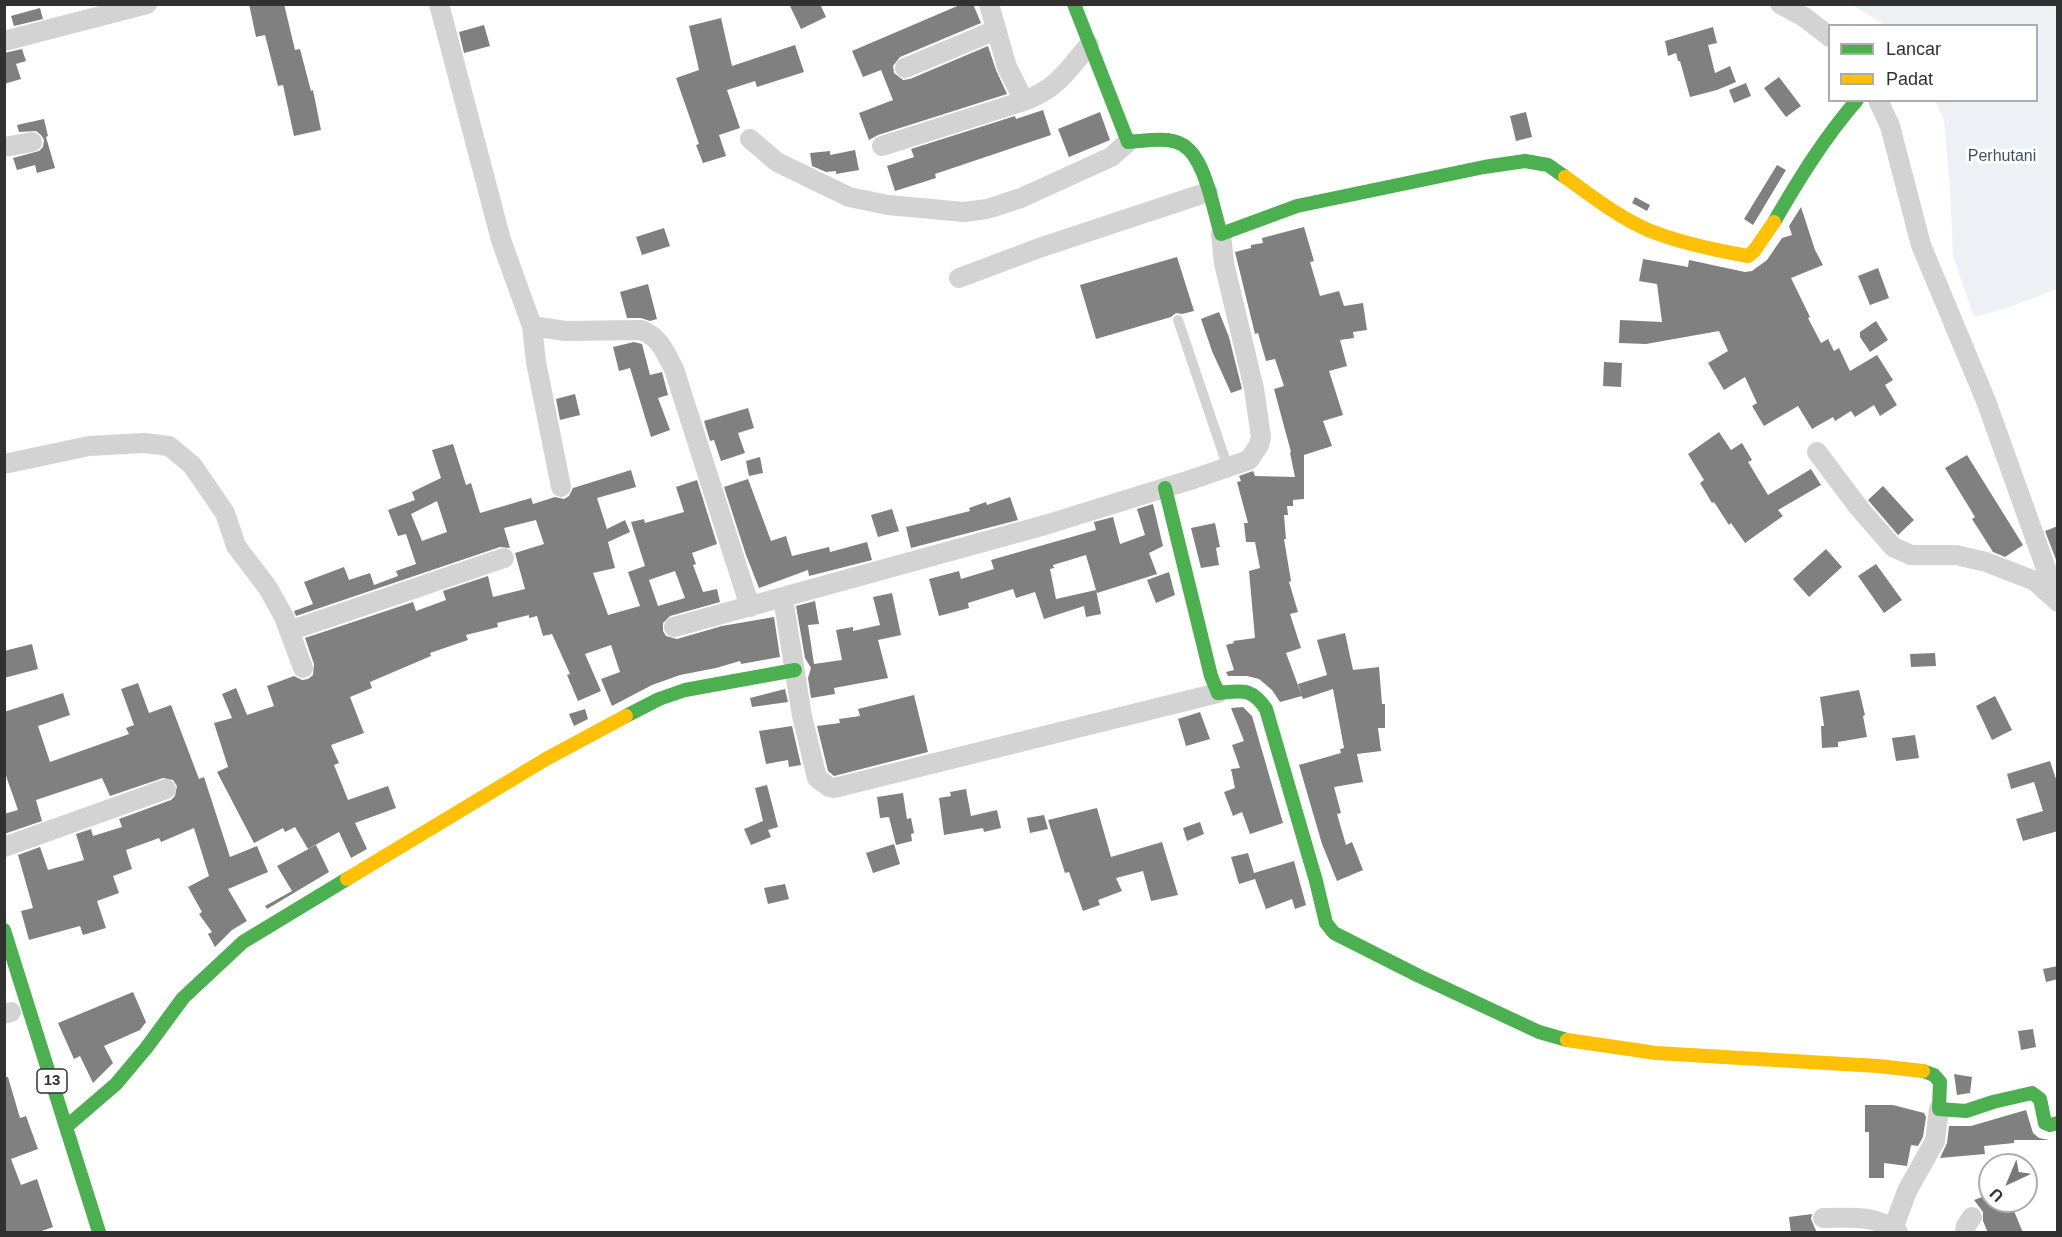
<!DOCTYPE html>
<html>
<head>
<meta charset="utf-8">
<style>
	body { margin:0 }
	#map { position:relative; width:2062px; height:1237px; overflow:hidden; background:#fff; font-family:Helvetica,sans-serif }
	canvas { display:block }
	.frame { position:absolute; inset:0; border:6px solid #313131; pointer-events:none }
	.legend { position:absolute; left:1828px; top:24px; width:210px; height:78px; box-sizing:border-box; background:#fff; border:2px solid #adadad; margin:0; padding:8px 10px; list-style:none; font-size:18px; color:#313131 }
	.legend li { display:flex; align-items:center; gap:12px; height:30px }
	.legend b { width:30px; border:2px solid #adadad }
	.north { position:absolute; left:1978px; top:1153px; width:60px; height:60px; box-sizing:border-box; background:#fff; border:2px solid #adadad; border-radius:50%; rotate:224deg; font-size:16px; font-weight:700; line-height:24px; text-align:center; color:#313131 }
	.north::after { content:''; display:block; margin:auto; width:21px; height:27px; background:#797979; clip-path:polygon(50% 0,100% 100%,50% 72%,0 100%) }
</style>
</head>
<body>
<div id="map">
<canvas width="2062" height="1237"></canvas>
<div class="frame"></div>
<ul class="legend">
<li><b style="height:8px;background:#4caf50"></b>Lancar</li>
<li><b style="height:8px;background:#ffc107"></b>Padat</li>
</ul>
<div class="north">U</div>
</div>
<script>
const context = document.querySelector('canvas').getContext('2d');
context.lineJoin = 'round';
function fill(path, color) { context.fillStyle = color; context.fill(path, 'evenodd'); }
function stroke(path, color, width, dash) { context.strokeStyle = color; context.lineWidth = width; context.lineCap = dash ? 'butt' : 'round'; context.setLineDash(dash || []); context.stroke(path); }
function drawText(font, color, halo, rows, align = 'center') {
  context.font = font + ' Helvetica,sans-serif'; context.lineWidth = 6; context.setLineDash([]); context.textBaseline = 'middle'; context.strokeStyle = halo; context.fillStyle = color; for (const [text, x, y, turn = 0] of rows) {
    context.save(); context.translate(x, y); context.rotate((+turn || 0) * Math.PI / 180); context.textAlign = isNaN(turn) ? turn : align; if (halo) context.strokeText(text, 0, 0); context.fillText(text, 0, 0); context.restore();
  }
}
const green = new Path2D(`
	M1852 5H2057V289L2007 308 1974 317 1953 256 1950 188 1944 120 1935 101 2036 100V26L1885 25Z`);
const building = new Path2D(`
	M249 4H284L295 50 300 49 311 91 313 90 321 130 294 136 283 85 278 86 265 35 256 37Z
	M789 4H820L826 17 801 29Z
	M962 4H973L981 23 900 57 893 66 894 73 903 80 910 79 988 46 996 70 1007 94 878 135 869 140 859 113 893 100 881 70 863 77 852 51Z
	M40 8 43 19 14 26 11 16Z
	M721 18 732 66 795 45 804 72 757 87 755 81 727 90 740 128 719 135 726 156 703 163 696 145 699 144 676 78 699 70 689 26Z
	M484 25 490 46 464 53 459 32Z
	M1713 27 1717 43 1708 45 1715 73 1730 66 1736 82 1717 90 1690 97 1680 61H1678L1676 53 1668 56 1665 41Z
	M22 49 26 61 16 64 21 79 4 84V53Z
	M1779 77 1801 106 1786 117 1764 88Z
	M1746 83 1751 96 1734 103 1729 90Z
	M1043 110 1051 135 935 174 936 178 895 191 887 166 914 157 911 149 1015 116 1016 119Z
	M1100 112 1110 140 1069 157 1058 129Z
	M1526 112 1532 137 1516 141 1510 116Z
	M44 119 48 136 46 137 55 168 37 173 35 165 17 170 13 158 39 151 43 147 44 140 41 135 36 131 19 132 17 125Z
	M855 150 859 170 836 174V171L826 172 812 166 810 153 830 151V155Z
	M1777 165 1786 170 1753 225 1744 219Z
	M1635 197 1650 205 1647 211 1632 203Z
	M1801 207 1815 250 1823 265 1791 278 1810 317 1808 318 1821 343 1828 339 1834 351 1839 348 1850 371 1877 355 1893 380 1885 385 1897 405 1880 416 1874 405 1855 417 1851 411 1835 421 1833 417 1812 429 1798 406 1764 426 1752 406 1757 403 1745 377 1724 390 1708 363 1728 351 1719 331 1646 344 1619 343 1620 320 1662 322 1657 284 1639 281 1643 259 1688 267 1689 260 1745 272 1752 271 1767 260 1782 238 1792 235 1789 226Z
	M1304 227 1314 261 1310 262 1320 296 1339 291 1344 306 1363 303 1367 330 1353 332 1354 338 1340 340 1347 366 1329 371 1343 415 1323 421 1332 446 1304 455V499L1293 500V506H1287L1288 515H1284L1286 539H1284L1291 581 1289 582 1298 612 1290 614 1301 648 1286 653 1302 696 1280 702 1272 690 1259 679 1247 676H1228L1226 672 1234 670 1226 645 1234 643 1233 641 1255 638 1249 571 1260 568 1255 542H1246L1244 523H1248L1237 482 1241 481 1239 476 1253 471 1255 476 1295 477 1290 453 1291 452 1274 389 1284 386 1275 359 1266 361 1258 333 1255 334 1235 252 1251 248V245L1263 243 1262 238Z
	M664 228 670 246 642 255 636 237Z
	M1177 257 1194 311 1182 314 1176 313 1171 317 1096 339 1080 285Z
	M1878 268 1889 298 1870 305 1858 276Z
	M648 284 657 319 650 321 641 318H627L620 292Z
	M1219 312 1229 337 1242 389 1231 393 1212 351 1201 319Z
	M1876 321 1888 340 1870 352 1860 337V332Z
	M634 342 642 344 650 375 662 372 668 395 658 398 670 430 651 437 630 368 619 371 613 347Z
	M1604 362 1622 363 1621 387 1603 386Z
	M575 394 580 415 560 420 556 399Z
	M748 408 754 428 738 433 745 453 721 461 714 440 710 441 704 421Z
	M1719 432 1731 450 1742 443 1752 460 1748 462 1768 495 1811 469 1821 485 1778 510 1783 516 1745 543 1731 523 1729 525 1714 502 1712 503 1700 483 1704 480 1688 454Z
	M453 444 466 485 471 483 480 513 531 498 533 504 555 497 564 499 569 496 573 488 631 470 636 487 597 498 607 529 625 520 630 532 608 542 615 568 593 573 608 615 640 606 628 572 645 566 631 522 644 519 645 523 684 512 676 487 697 480 717 544 692 553 696 564 693 565 703 592 717 589 720 602 670 616 663 623V631L666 636 677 639 722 626 774 617 780 657 741 664 740 661 716 668 680 675 652 685 612 706 601 679 620 672 611 645 585 654 601 691 578 701 567 675 570 674 552 634 543 636 537 616 529 618V615L497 623 498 627 466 635 468 640 430 653 431 656 370 682 372 688 350 697 364 733 331 745 339 763 334 765 348 800 388 786 396 808 355 823 367 849 351 858 339 832 308 849 295 827 285 832 283 828 254 843 217 772 228 767 214 723 232 718 222 694 236 688 247 715 274 706 267 686 294 676 302 680 308 679 313 675 314 664 305 638 413 602 416 611 446 600 443 591 488 576 493 597 525 589 515 553 544 544 536 520 504 528 510 548 500 547 296 616 294 611 313 604 304 582 344 567 349 580 370 573 374 585 398 576 396 571 416 564 406 534 398 536 388 510 415 500 412 492 441 478 432 450ZM437 501 447 532 422 541 411 514ZM675 571 685 598 658 606 649 580Z
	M1967 455 2023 545 2005 557 1993 552 1972 519 1975 517 1945 468Z
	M760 457 763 473 749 476 746 461Z
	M748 479 771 541 786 536 792 556 829 547 830 552 867 542 872 560 809 576 808 570 759 588 746 555 724 487Z
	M1883 486 1914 520 1898 535 1868 500Z
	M1010 497 1018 520 911 548 906 527 970 511 969 508 986 502 987 505Z
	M1153 504 1163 546 1149 553 1157 574 1097 593 1096 590 1101 614 1086 617 1084 606 1044 619 1035 592 1016 598 1013 589 968 603 969 608 939 616 929 579 959 571 961 579 994 569 991 560 1096 530 1094 522 1113 517 1120 544 1145 535 1137 509ZM1086 555 1096 590 1056 599 1050 569 1054 568 1053 565Z
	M892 509 899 531 878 537 871 515Z
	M1215 523 1220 547 1216 548 1219 565 1201 568 1191 528Z
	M2058 526V565L2045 531Z
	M1826 549 1842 567 1809 597 1793 579Z
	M1876 564 1902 600 1884 613 1858 576Z
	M1169 572 1175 595 1156 603 1147 580Z
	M892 593 901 635 878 640 888 678 834 688 835 694 811 698 808 678 811 668 805 658 796 606 815 601 819 624 808 625 814 664 842 660 836 630 853 627V631L880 625 873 597Z
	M1345 633 1353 670 1379 667 1382 704H1385V728H1378L1381 751 1357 754 1363 782 1334 787 1341 813 1337 814 1346 845 1352 842 1363 870 1337 881 1322 844 1299 765 1341 753 1340 749 1344 748 1333 689 1303 699 1298 684 1327 675 1317 640Z
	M32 644 38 669 4 678V651Z
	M1935 653 1936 666 1911 667 1910 654Z
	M138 683 149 713 171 705 199 779 204 777 230 857 257 846 268 872 228 889 247 921 232 930 215 947 208 934 212 932 199 914 202 912 188 887 209 876 194 828 161 842 159 838 126 850 132 869 113 876 119 893 97 901 106 928 83 935 80 926 29 940 21 911 33 908 18 855 40 847 48 870 84 860 76 834 91 829 93 836 122 827 119 819 171 800 175 796 177 786 173 780 163 778 110 796 102 778 36 800 42 821 4 834V814L18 810 4 770V712L63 693 70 715 38 726 50 762 129 734 126 728 134 725 121 689Z
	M785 689 788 702 752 707 750 698Z
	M1859 690 1865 715 1863 716 1867 737 1838 742V747L1822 748 1821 726H1824L1820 697Z
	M914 695 928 752 834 776 828 771 817 726 840 723 839 719 860 716 858 709Z
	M1995 696 2012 730 1992 740 1976 706Z
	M1243 707 1252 716 1283 823 1250 834 1242 812 1233 816 1224 792 1235 788 1231 769 1240 768 1232 745 1244 741 1231 708Z
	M585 709 588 719 574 726 569 714Z
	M1200 712 1210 739 1186 746 1178 719Z
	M792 726 801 765 789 767 788 760 766 764 759 731Z
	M1915 735 1919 758 1896 761 1892 738Z
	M2050 761 2058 785V831L2023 841 2016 819 2043 811 2034 782 2011 789 2007 774Z
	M767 785 778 827 768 830 771 837 751 845 744 829 763 821 755 788Z
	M966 789 971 816 997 810 1001 828 984 832 983 828 944 835 939 798 951 796 950 792Z
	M903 793 907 819 911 818 914 833 911 834 912 841 896 845 889 817 880 818 877 797Z
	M1097 808 1111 857 1162 842 1178 895 1151 901 1143 871 1116 878 1122 891 1098 900 1100 905 1083 911 1069 872 1065 873 1048 820Z
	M1044 815 1048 829 1030 833 1027 818Z
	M1200 822 1204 834 1187 841 1183 828Z
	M894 844 900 864 873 873 866 853Z
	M316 845 329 872 267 909 265 906 292 891 277 866Z
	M1248 853 1254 873 1294 861 1306 905 1295 909 1292 899 1266 909 1255 879 1239 884 1231 857Z
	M785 884 789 899 768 904 764 888Z
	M2058 966V979L2046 982 2043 969Z
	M133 992 146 1022 140 1030 104 1046 113 1063 93 1083 80 1056 74 1059 58 1023Z
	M2033 1029 2036 1047 2021 1050 2018 1031Z
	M1954 1074 1972 1077 1970 1093 1957 1095Z
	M4 1077H8L20 1118 26 1116 38 1149 11 1159 21 1185 37 1179 53 1227 36 1233H4Z
	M1865 1105H1893L1924 1113 1926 1117 1923 1137 1918 1146 1911 1145 1907 1166 1884 1163V1178H1869V1132H1865Z
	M2026 1110 2033 1133 2039 1138 2049 1140H2014V1143L1984 1146 1985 1154 1940 1158 1947 1143 1949 1126H1971Z
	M1990 1194V1201H2010L2023 1233H1988L1983 1221V1212L1974 1200Z
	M1812 1214 1811 1219 1817 1233H1791L1789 1217Z`);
const lane = new Path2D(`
	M1178 320 1228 468`);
const street = new Path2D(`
	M439 4 501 240 532 326 565 331 641 330C660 337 665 352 674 369L750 607
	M989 4 1007 67 1024 101C1058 88 1067 71 1089 45
	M1780 4 1804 17 1830 37
	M4 41 147 4
	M905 68 996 30
	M1878 100 1890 126 1921 245 1986 401 2058 602
	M750 139 777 162 849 197 888 205 964 212 987 209 1021 198 1111 157 1128 142
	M882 146 1024 101
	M4 147 32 142
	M959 278 1039 248 1208 192
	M532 326 536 362 561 487
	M1817 452 1859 508 1893 547 1911 555H1956L1986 562 2035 581 2055 599
	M4 464 89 446 144 443 169 446 192 465 225 513 236 546 268 588 284 617 303 668
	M783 598 802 716 817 778 829 787 834 788 1218 693
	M674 627 1045 525 1187 481 1249 460 1259 445 1261 437 1254 389 1224 263 1221 234
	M289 631 504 558
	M4 847 166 789
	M4 1014 11 1012
	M1823 1218C1850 1218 1876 1214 1898 1232
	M1893 1229 1907 1191 1935 1141 1939 1109
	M1965 1232 1966 1226 1972 1217`);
const fast = new Path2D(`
	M1074 4 1128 142C1145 141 1168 136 1183 145 1206 159 1213 210 1221 234L1297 206 1484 167 1525 161 1548 165 1565 177
	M1774 222C1799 179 1824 138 1857 100
	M1165 488 1211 676 1218 693C1242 691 1251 687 1266 709L1316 881 1326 923 1334 933 1419 976 1539 1032 1567 1040
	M626 716 659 699 685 690 795 670
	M4 930 99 1232
	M1923 1071 1934 1075 1940 1082 1939 1109 1966 1111 1993 1102 2032 1093 2040 1099 2045 1123 2050 1125 2058 1123
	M66 1127 116 1084 147 1047 183 998 243 942 347 879`);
const slow = new Path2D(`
	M1565 177C1592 196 1618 217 1648 230 1680 243 1714 250 1748 256L1754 251 1774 222
	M347 879 546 759 626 716
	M1567 1040 1656 1053 1878 1066 1923 1071`);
const shields = [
	[52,1081,30]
];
const shieldNames = [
	["13",52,1081]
];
const parkNames = [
	["Perhutani",2002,157]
];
fill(green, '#edf1f5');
fill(building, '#808080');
stroke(lane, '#d3d3d3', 10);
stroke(street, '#d3d3d3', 20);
stroke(fast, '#4caf50', 14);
stroke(slow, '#ffc107', 14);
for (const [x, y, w] of shields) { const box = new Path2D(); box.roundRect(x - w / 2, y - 12, w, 24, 4.5); context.fillStyle = '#fff'; context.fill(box); stroke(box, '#313131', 1.5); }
drawText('bold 15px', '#313131', null, shieldNames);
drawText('16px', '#3f526c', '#fff', parkNames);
</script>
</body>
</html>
